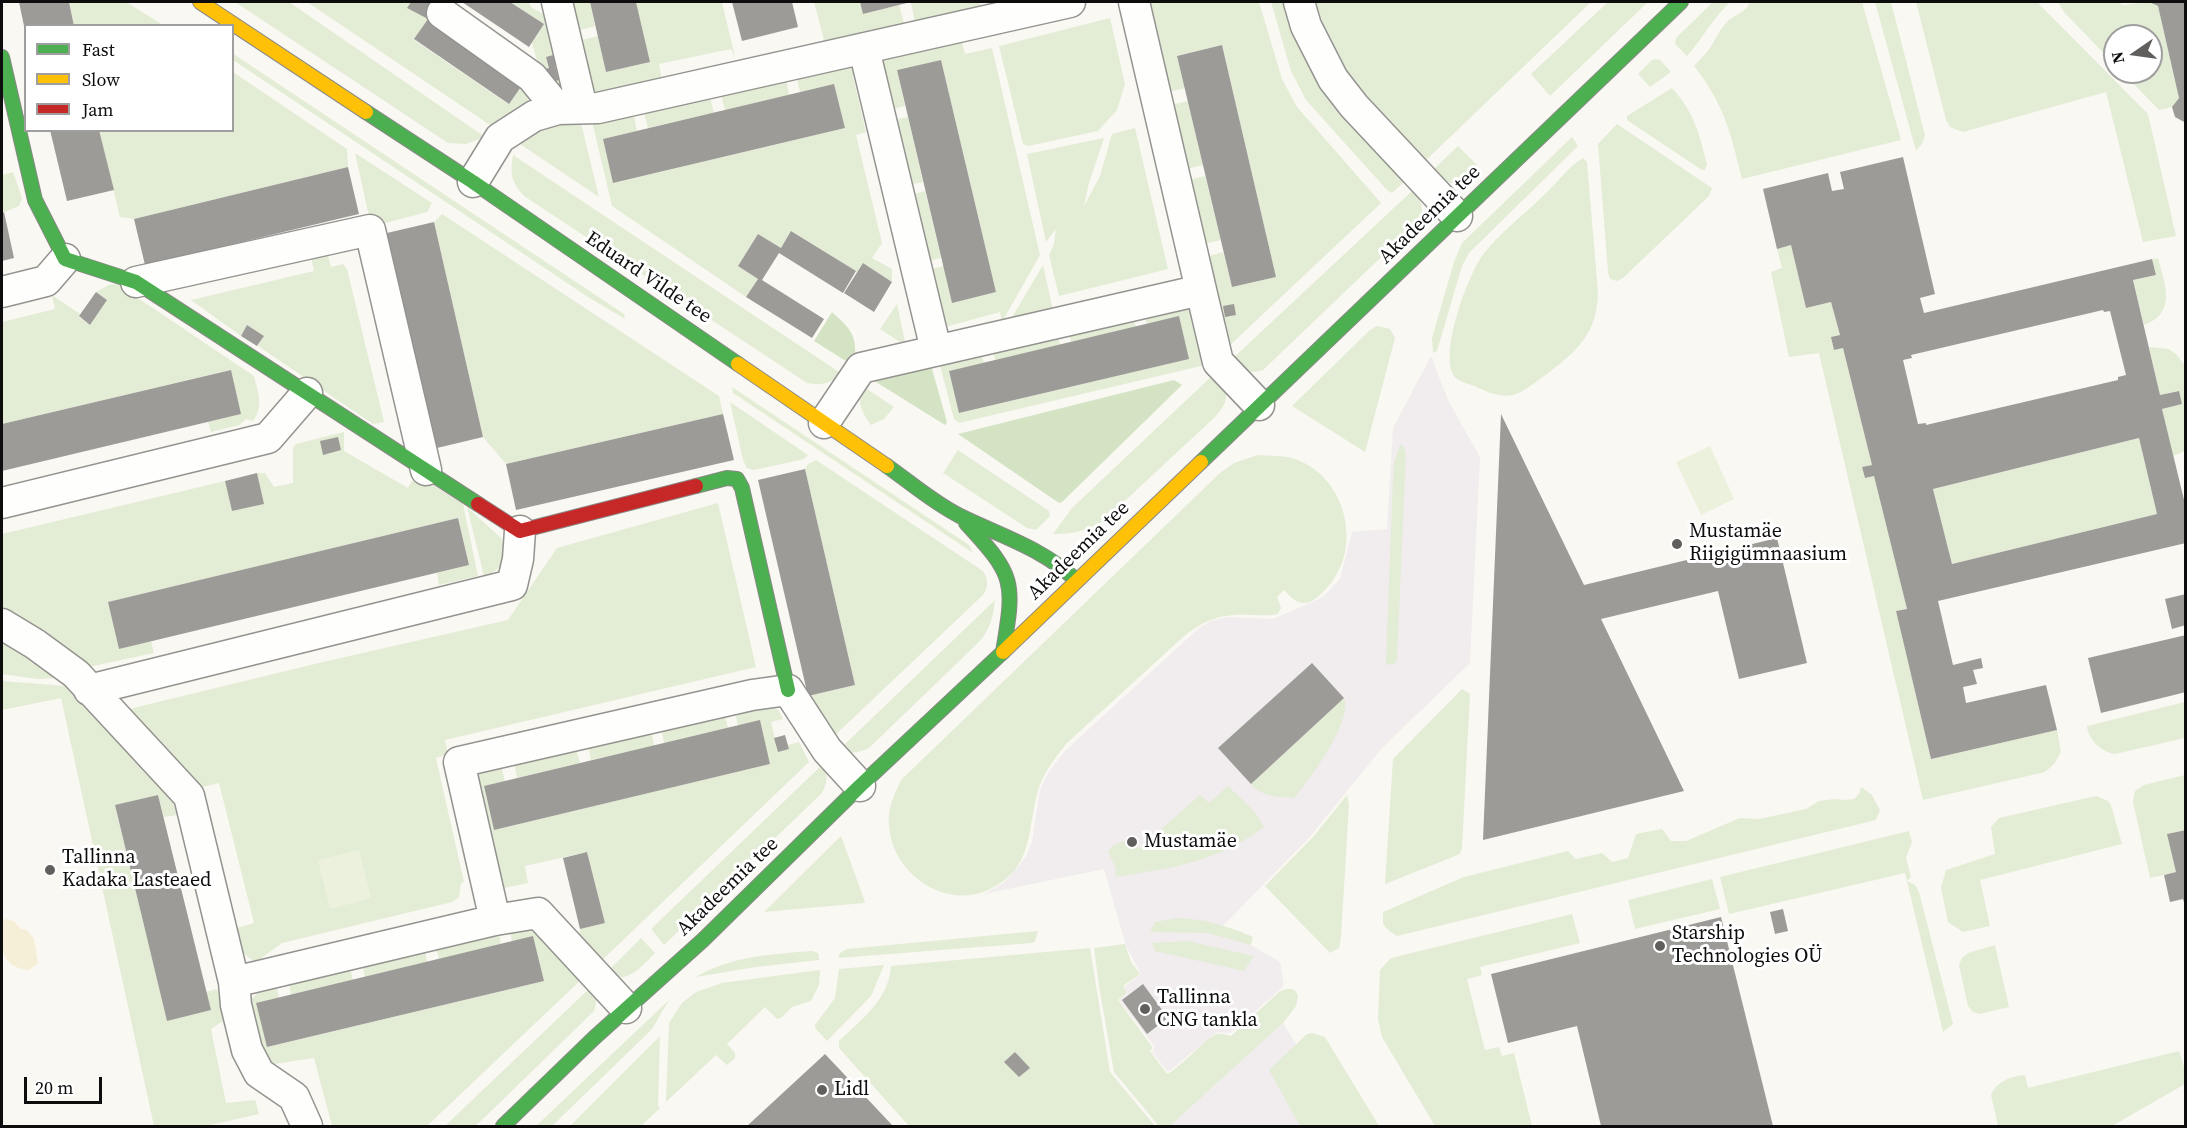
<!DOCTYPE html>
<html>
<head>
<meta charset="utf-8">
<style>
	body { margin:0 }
	#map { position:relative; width:2187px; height:1128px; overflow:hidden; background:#faf8f2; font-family:"Source Serif 4",serif }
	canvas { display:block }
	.frame { position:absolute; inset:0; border:3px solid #0d0d0d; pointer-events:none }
	.legend { position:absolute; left:24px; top:24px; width:210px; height:108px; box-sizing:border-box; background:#fff; border:2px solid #9e9e9e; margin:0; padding:8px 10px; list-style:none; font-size:18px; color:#0d0d0d }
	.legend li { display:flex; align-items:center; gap:12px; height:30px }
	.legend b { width:30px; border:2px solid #9e9e9e }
	.north { position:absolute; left:2103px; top:24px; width:60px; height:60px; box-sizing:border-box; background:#fff; border:2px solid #9e9e9e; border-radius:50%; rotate:257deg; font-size:16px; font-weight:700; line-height:24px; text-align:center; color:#0d0d0d }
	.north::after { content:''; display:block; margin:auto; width:21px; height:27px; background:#605f5d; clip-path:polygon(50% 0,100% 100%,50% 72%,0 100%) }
	.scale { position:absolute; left:24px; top:1077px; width:78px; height:27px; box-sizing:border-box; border:3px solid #0d0d0d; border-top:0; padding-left:8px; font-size:18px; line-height:21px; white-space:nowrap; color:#0d0d0d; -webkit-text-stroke:4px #fff; paint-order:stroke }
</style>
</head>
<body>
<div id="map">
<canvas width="2187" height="1128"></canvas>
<div class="frame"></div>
<ul class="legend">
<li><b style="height:8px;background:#4caf50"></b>Fast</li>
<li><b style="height:8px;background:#ffc107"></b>Slow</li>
<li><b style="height:8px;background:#c62828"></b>Jam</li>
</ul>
<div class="north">N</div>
<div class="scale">20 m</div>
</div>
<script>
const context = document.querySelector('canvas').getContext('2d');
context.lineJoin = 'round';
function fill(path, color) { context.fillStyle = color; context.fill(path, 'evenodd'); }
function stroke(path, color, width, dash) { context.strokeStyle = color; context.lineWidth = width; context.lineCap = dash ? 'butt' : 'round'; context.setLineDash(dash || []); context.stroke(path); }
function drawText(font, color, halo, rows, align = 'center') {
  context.font = font + ' "Source Serif 4",serif'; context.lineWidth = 6; context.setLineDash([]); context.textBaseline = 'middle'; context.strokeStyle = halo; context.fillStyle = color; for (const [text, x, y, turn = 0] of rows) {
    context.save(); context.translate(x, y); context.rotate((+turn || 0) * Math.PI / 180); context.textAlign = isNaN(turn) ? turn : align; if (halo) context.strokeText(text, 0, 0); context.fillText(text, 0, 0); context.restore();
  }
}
const industrial = new Path2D(`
	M1431 356 1448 400 1480 457 1470 663 1382 748 1308 839 1221 928 1280 962 1284 986 1230 1033 1217 1032 1168 1072 1152 1052 1155 1047 1119 1000 1128 993 1124 987 1141 974 1126 946 1104 869 984 894 1005 882 1026 857 1032 841 1040 790 1049 771 1066 750 1199 628 1211 621 1227 617 1273 619 1323 597 1340 579 1352 532 1387 529 1393 428Z
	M1283 1023 1347 1126H1170Z`);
const green = new Path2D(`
	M69 2H126L163 25H74Z
	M235 2H289L485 137 466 144 448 143Z
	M307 2H411L407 8 428 19 414 40 508 104 523 84 530 96 526 105 496 129Z
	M510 2H529L531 7 555 21 568 103 543 82 532 43 544 24Z
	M573 2H590L595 26 580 30Z
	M636 2H722L735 57 731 49 659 64 663 86 594 101 574 42 598 36 606 72 650 62Z
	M814 2H860L863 14 899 5 905 27 829 45 824 40Z
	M915 2H980L982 13 916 27 911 3Z
	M1145 2H1259L1282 79 1297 107 1381 203 1228 347 1202 258 1223 252 1232 287 1276 277 1222 45 1177 56 1185 88 1164 93Z
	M1271 2H1286L1405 181 1392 193 1387 190 1306 100 1291 71Z
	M1310 2H1591L1424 162 1364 100 1340 66Z
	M1608 2H1648L1550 96 1531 74Z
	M1713 2H1730C1713 18 1703 38 1687 56L1675 44 1676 38Z
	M1750 2H1862L1901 140 1742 179C1730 131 1725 106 1694 66 1699 60 1705 55 1710 48 1716 39 1720 28 1729 20 1737 14 1746 12 1750 2Z
	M1875 2H1891L1925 135 1922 144 1916 151Z
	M1916 2H2037L2148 114 2176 236 2143 242 2106 92 1963 132 1950 127 1946 120Z
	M2058 2H2085L2088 3 2118 2 2123 5 2149 2 2158 6 2179 98 2172 107 2159 110 2122 72H2151V36H2115V65L2064 12Z
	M1110 18 1125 84 1117 110 1098 131 1028 146 1023 144 999 46Z
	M960 35 965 54 992 48 1040 255 1002 322 1000 312 938 329 923 271 944 266 952 303 996 292 941 60 897 70 905 106 886 111 876 60Z
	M232 53 624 314 625 319 588 297 233 60Z
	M1656 59 1660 60 1671 72 1650 87 1638 74 1652 60Z
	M850 65 857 70 853 77 866 132 856 135 882 243 872 258 892 269V282L863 263 857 272 792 231 781 248 758 234 738 266 758 279 746 297 612 206 591 117 632 108 637 131 603 139 614 183 845 128 834 85 800 92 795 70Z
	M233 72 347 149 348 167 134 219 120 217 99 131 232 130Z
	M785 73 789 95 725 110 719 88Z
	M1672 88C1694 112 1699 133 1707 164L1705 170H1702L1627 120V116Z
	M708 90 714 113 648 128 642 105Z
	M1188 101 1203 165 1182 170 1167 106Z
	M908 117 923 182 904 186 889 121Z
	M580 119 599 197 520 144C531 125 561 124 580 119Z
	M1617 124 1712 188 1709 196 1623 278 1617 281 1610 279 1608 272 1598 144Z
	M1135 128 1168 269 1059 296 1049 255 1054 244 1056 229 1046 242 1027 154 1104 138 1089 183 1084 206 1100 176 1112 134Z
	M1572 137 1578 146 1469 253 1462 266 1437 351 1433 353 1432 338 1454 262 1462 243Z
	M1458 146 1477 165C1456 185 1456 192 1433 170Z
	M355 153 432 203 427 212 382 224 368 212Z
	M513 155 842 374C832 383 821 386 807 383L524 196C511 181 510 174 513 155Z
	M1583 158 1587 162 1598 293C1597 335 1575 353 1544 376 1534 383 1524 392 1513 395 1499 398 1486 391 1474 386 1469 384 1461 382 1457 379 1435 362 1469 270 1485 252 1502 231 1525 214 1544 195 1556 184 1569 166 1583 158Z
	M13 172 22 198 19 206 2 213V175Z
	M1205 176 1221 240 1199 245 1184 181Z
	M925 191 941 258 922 262 906 196Z
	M1412 191C1422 201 1424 206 1420 220L1263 370C1248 375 1242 369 1231 360Z
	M442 214 719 396 723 414 506 464 483 437 434 222Z
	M1791 245 1806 308 1831 302 1840 335 1831 337 1834 350 1843 348 1872 465 1862 467 1865 478 1874 476 1907 609 1896 611 1931 759 2057 730 2061 752 2054 764 2045 772 1923 800 1819 353 1789 357 1771 272 1782 268 1777 249Z
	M326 248 331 267 343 264 347 269 384 422 373 424 258 346 263 336 247 326 241 336 191 300 314 271 310 252Z
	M2158 258C2165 284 2177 313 2144 325L2133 280 2156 275 2152 259Z
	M1043 265 1054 315 1007 326Z
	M117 284 254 376C258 393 264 406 253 421L246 419 239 425 211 432 208 422 240 414 230 370 2 424V322L55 309 52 295 80 314 79 317 90 325 107 300 96 292 109 285Z
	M897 304 906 346 880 329Z
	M1191 306 1208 360 1201 366 959 423 954 419 939 362 980 348 984 363 949 371 960 413 1188 359 1147 324 1143 309Z
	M1132 312 1136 327 1071 342 1068 328Z
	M1377 326 1390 329 1395 338 1365 452 1292 406 1370 330Z
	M1056 330 1060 345 995 360 992 346Z
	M2149 347 2169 349 2177 355 2185 366V451L2173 456 2162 409 2182 404 2178 391 2160 395Z
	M1214 374C1229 392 1231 399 1215 417L1101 523C1084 531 1072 534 1053 534L1072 508Z
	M861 385 894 407 884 419 871 425C861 412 857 400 861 385Z
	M732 387 969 545 973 553 733 393Z
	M730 402 808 455 804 459 754 470 747 468 743 460Z
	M344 432V451L408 488 416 474 463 504 478 576 439 585 437 573 469 565 458 518 109 602 119 649 151 641 154 653 84 668 2 616V534L225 481 232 511 263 504 257 473H265L274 487 293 483V448L296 444Z
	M2139 438 2157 514 1952 564 1933 489Z
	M1400 444 1404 447 1406 454 1397 660 1393 665 1386 664V660L1393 478 1394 463Z
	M958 450 1049 511 1050 516 1036 530 1027 528 943 473Z
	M1258 455C1270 456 1283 455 1295 459 1349 478 1365 554 1322 593 1317 598 1311 603 1303 603 1294 602 1290 596 1284 590L1277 597 1281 608 1278 614C1263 617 1250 614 1235 615 1214 616 1199 624 1183 637L1067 743C1055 758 1042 774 1037 794 1027 833 1033 870 988 890 944 910 892 873 889 826 887 810 894 793 902 779L1220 473 1234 463Z
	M816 460 983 571C988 579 989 587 983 595L831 739 808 696 855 685 805 469 808 464Z
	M718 503 756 667 445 740 448 754 436 758 464 882 461 883 459 897 452 902 282 943 256 962C241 954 237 945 233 929L254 923 219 783 194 789 121 711 323 662 508 620 557 548Z
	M467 507 502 539C506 558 504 570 484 576Z
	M995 600C993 618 990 630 978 643L869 748C858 753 851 755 841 748Z
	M2 634 64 678 37 679 2 674Z
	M2 681 66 686 70 683 170 794 177 815 164 817 158 795 115 806 167 1020 210 1010 206 992 217 989 225 1020 211 1029 226 1103 255 1100 259 1114 206 1126H154L61 698 2 710Z
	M1462 689 1470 694 1462 848 1460 854 1385 884 1393 759Z
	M1344 698C1353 722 1309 780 1294 798 1279 797 1261 797 1251 784Z
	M2185 702V738L2115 754C2101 752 2088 739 2087 726Z
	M774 706 779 711 783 719 771 722 778 751 789 749 788 745 799 742 809 762 597 965 579 937 580 929 605 923 587 852 525 866 528 883 495 890 476 777 484 769 501 766 505 781 484 787 494 830 770 764 760 721 738 726 735 711Z
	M724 712 728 728 664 743 661 727Z
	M651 730 654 746 591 760 588 745Z
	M576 748 580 763 517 778 514 763Z
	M823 764C829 775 827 783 822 793L664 945 652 930V928Z
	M2185 775V830L2168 834 2176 872 2150 878 2133 802 2135 791 2144 785Z
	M1228 786C1241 799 1256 810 1264 827 1218 862 1172 868 1116 877L1115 873 1116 869 1108 851 1115 844 1124 841 1140 848 1200 795 1209 803Z
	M1861 787 1872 795 1880 810 1876 820 1397 936 1389 931 1383 924V912L1464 877 1568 851 1576 859 1602 853 1612 862 1628 858 1636 834 1662 829 1671 841H1686L1740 818 1759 819 1806 809 1819 801 1835 799 1844 800 1854 799 1859 794Z
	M1347 795 1349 804 1341 937 1339 948 1330 953 1265 886 1314 836Z
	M2096 796 2108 801 2111 805 2122 844 1980 880 1990 926 1963 932 1948 922 1941 888 1946 870 1995 854 1991 827 1999 818Z
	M1909 831 1912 842 1906 858 1911 877 1907 881 1915 885 1919 892 1953 1024 1943 1032 1905 873 1729 914 1720 877Z
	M841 836 865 902 864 903 764 912Z
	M1712 879 1720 909 1635 929 1628 900Z
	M1572 914 1580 943 1480 967 1482 975 1467 979 1485 1050 1499 1047 1502 1056 1514 1053 1532 1126H1435L1382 1037 1378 1019 1380 970 1391 958Z
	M1177 918C1205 919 1228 926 1253 937L1251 945 1208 933 1150 932 1155 922Z
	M539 927 585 976 427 1126H332L314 1058 268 1065 261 1063 249 1001 261 990 276 985 279 998 256 1004 268 1047 544 981 533 937 512 942 510 931Z
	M1038 931 1035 941 1032 943 838 958 840 953 847 949Z
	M499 933 501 944 439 959 435 944Z
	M641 938 655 953C641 967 627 986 606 973Z
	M1187 941 1254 956 1244 971 1155 951 1152 943Z
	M1125 944 1131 962 1140 974 1123 986 1127 993 1118 1000 1153 1048 1150 1051 1167 1074C1181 1067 1208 1036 1217 1034 1221 1033 1227 1035 1231 1036L1279 992C1286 988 1295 986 1298 996L1296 1006 1283 1023 1170 1126H1159L1114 1072 1099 986 1094 948Z
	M1995 945 2009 1007 1979 1014 1973 1012 1968 1006 1959 965 1962 958 1968 953Z
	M1090 948 1110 1072 1155 1126H909L839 1048V1041C861 1020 889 999 891 966Z
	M425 951 427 962 365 977 362 965Z
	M812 951 818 953 819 960 756 967 696 977C731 956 773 954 812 951Z
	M884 965 871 996 827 1041 815 1028V1025L835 998 839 969Z
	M350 968 353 980 291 995 289 984Z
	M820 970 819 985 811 1001 792 1007 781 1018 777 1019 765 1007 727 1044 735 1053V1058L727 1065 716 1055 666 1102 669 1023 682 1003 696 992 722 983Z
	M592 986C598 994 597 1001 594 1011L485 1117 475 1126H445Z
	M669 1000 652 1029 643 1038 552 1126H536Z
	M1312 1033 1325 1037 1379 1126H1300L1269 1070 1307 1034Z
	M660 1036 658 1106 660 1108 641 1126H570Z
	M2179 1051 2185 1070V1084L2112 1126H1998L1991 1095C1996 1082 2011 1076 2025 1075L2028 1088Z`);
const forest = new Path2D(`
	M832 312C848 327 857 333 855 357L849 363 814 341Z
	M930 362 947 422 945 425 868 377Z
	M1174 380 1182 385 1062 502 1059 503 958 434Z`);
const sand = new Path2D(`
	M5 919 14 921 21 929 27 930 34 939 38 963 29 970C0 967 2 950 2 921Z`);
const pitch = new Path2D(`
	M1710 446 1734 499 1701 515 1676 462Z
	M359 850 371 898 330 909 318 860Z`);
const building = new Path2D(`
	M19 2H69L74 26H24Z
	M411 2H438L428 19 407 8Z
	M462 2H510L544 24 529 47Z
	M590 2H636L650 62 606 72Z
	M732 2H792L798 27 742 41Z
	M860 2H911L863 14Z
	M2149 2H2186V123L2175 117 2172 107 2179 98 2158 6Z
	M428 19 523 84 509 104 414 39Z
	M1222 45 1276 277 1232 287 1177 56Z
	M557 54 560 65 555 66 559 80 548 83 545 69 549 68 546 57Z
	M941 60 996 292 952 303 897 70Z
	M834 84 845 128 613 183 603 139Z
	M50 130H99L114 190 67 201Z
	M1903 157 1935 294 1920 298 1924 313 2152 259 2156 275 2133 280 2160 395 2179 391 2182 404 2162 409 2186 508V543L1938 601 1953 665 1981 658 1983 668 1973 670 1977 684 1963 687 1966 703 2046 685 2057 730 1931 759 1896 611 1907 609 1874 476 1865 478 1862 467 1872 465 1843 348 1834 350 1831 337 1840 335 1831 302 1806 308 1791 245 1777 249 1763 189 1828 173 1832 191 1844 189 1840 172ZM2103 310 2104 312 2110 311 2126 375 2118 377V380L1926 425V423L1918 424 1903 360 1912 358 1911 355ZM2139 438 2157 514 1952 564 1933 489Z
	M348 167 359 214 145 265 134 219Z
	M4 212 14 258 2 261V213Z
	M434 222 483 437 437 448 387 233Z
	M791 231 856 271 843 293 779 253 762 280 824 319 812 338 746 297 758 279 738 266 758 234 781 248Z
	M863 263 892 282 874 312 844 293Z
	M96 292 107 300 90 325 79 316Z
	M1234 304 1236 315 1225 317 1223 306Z
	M1179 316 1189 359 959 413 949 371Z
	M247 325 264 336 257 346 241 336Z
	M231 370 241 414 2 471V424Z
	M723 414 734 460 516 510 506 464Z
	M1501 414 1584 585 1777 538 1807 663 1739 679 1718 591 1601 619 1684 791 1483 840Z
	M338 437 341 450 323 455 320 441Z
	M805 469 855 685 808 696 758 480Z
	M257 473 264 504 232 511 225 481Z
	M458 518 469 565 119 649 108 602Z
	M2186 594V625L2172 629 2165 599Z
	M2186 635V692L2101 713 2088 658Z
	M1312 663 1344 698 1251 784 1218 748Z
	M760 720 770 764 494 830 484 786Z
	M785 735 789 749 778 752 774 738Z
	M158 795 211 1010 167 1021 115 805Z
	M2186 830V906H2185L2183 899 2170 902 2164 875 2176 872 2167 834Z
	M587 852 605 923 580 929 563 858Z
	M1783 909 1788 931 1775 934 1770 912Z
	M1721 917 1773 1126H1601L1577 1026 1508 1043 1491 974Z
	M533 936 544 981 267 1047 256 1003Z
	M1143 984 1168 1018 1147 1034 1122 1000Z
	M1015 1052 1030 1068 1019 1077 1004 1062Z
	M825 1054 893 1126H747Z`);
const street = new Path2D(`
	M557 2 582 108
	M1299 2 1306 26 1333 79 1354 106 1457 216
	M442 13 532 77 558 109
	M864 49 936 350
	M473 182 500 138 534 116 558 109 598 108 1070 2
	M136 282 370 230 426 470
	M1201 290 1218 362 1259 405
	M2 292 46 281 65 259
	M824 423 861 368 1201 290 1134 2
	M2 503 268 438 307 393
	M2 624 35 644 76 674 189 796 234 982 236 1005 247 1050 259 1073 294 1097 307 1126
	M89 690 512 585 518 559 520 531
	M495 920 459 762 752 695 788 690 827 750 860 786
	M234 982 495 920 538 913 626 1008`);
const fast = new Path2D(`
	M2 57 35 200 65 259 136 282 478 504
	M366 112 473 182 738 364
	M1201 462 1681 2
	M887 466C911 483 934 503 960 516 1001 536 1042 548 1076 580
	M696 486 727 478 737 479 742 488 788 690
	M966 523C1015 576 1015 581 1003 652
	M503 1126 594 1038 703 940 860 786 1003 652`);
const slow = new Path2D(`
	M200 2 366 112
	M738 364 887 466
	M1003 652 1201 462`);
const jam = new Path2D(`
	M478 504 520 531 696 486`);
const markers = [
	[1677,544,6,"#605f5d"],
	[1132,842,6,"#605f5d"],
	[50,870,6,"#605f5d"],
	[1660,946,6,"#605f5d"],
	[1145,1009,6,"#605f5d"],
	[822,1090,6,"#605f5d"]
];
const streetNames = [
	["Akadeemia tee",1430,215,-44],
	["Eduard Vilde tee",648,278,34],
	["Akadeemia tee",1079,551,-44],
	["Akadeemia tee",728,887,-44]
];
const poiNames = [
	["Mustamäe",1689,532],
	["Riigigümnaasium",1689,555],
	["Mustamäe",1144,842],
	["Tallinna",62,858],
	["Kadaka Lasteaed",62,881],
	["Starship",1672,934],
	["Technologies OÜ",1672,957],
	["Tallinna",1157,998],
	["CNG tankla",1157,1021],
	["Lidl",834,1090]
];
fill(industrial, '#f1ecee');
fill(green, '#e3ecd5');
fill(forest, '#d4e3c4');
fill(sand, '#f6efd7');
fill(pitch, '#ecf1de');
fill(building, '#9d9b98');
stroke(street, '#949390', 33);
stroke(fast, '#8a8987', 16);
stroke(slow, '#8a8987', 16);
stroke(jam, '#8a8987', 16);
stroke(street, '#fefefd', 30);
stroke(fast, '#4caf50', 14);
stroke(slow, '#ffc107', 14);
stroke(jam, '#c62828', 14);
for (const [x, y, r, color] of markers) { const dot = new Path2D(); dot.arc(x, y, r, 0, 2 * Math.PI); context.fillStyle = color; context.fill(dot); stroke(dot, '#fff', 2); }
drawText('20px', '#0d0d0d', '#fff', streetNames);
drawText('20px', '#0d0d0d', '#fff', poiNames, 'left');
</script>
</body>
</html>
